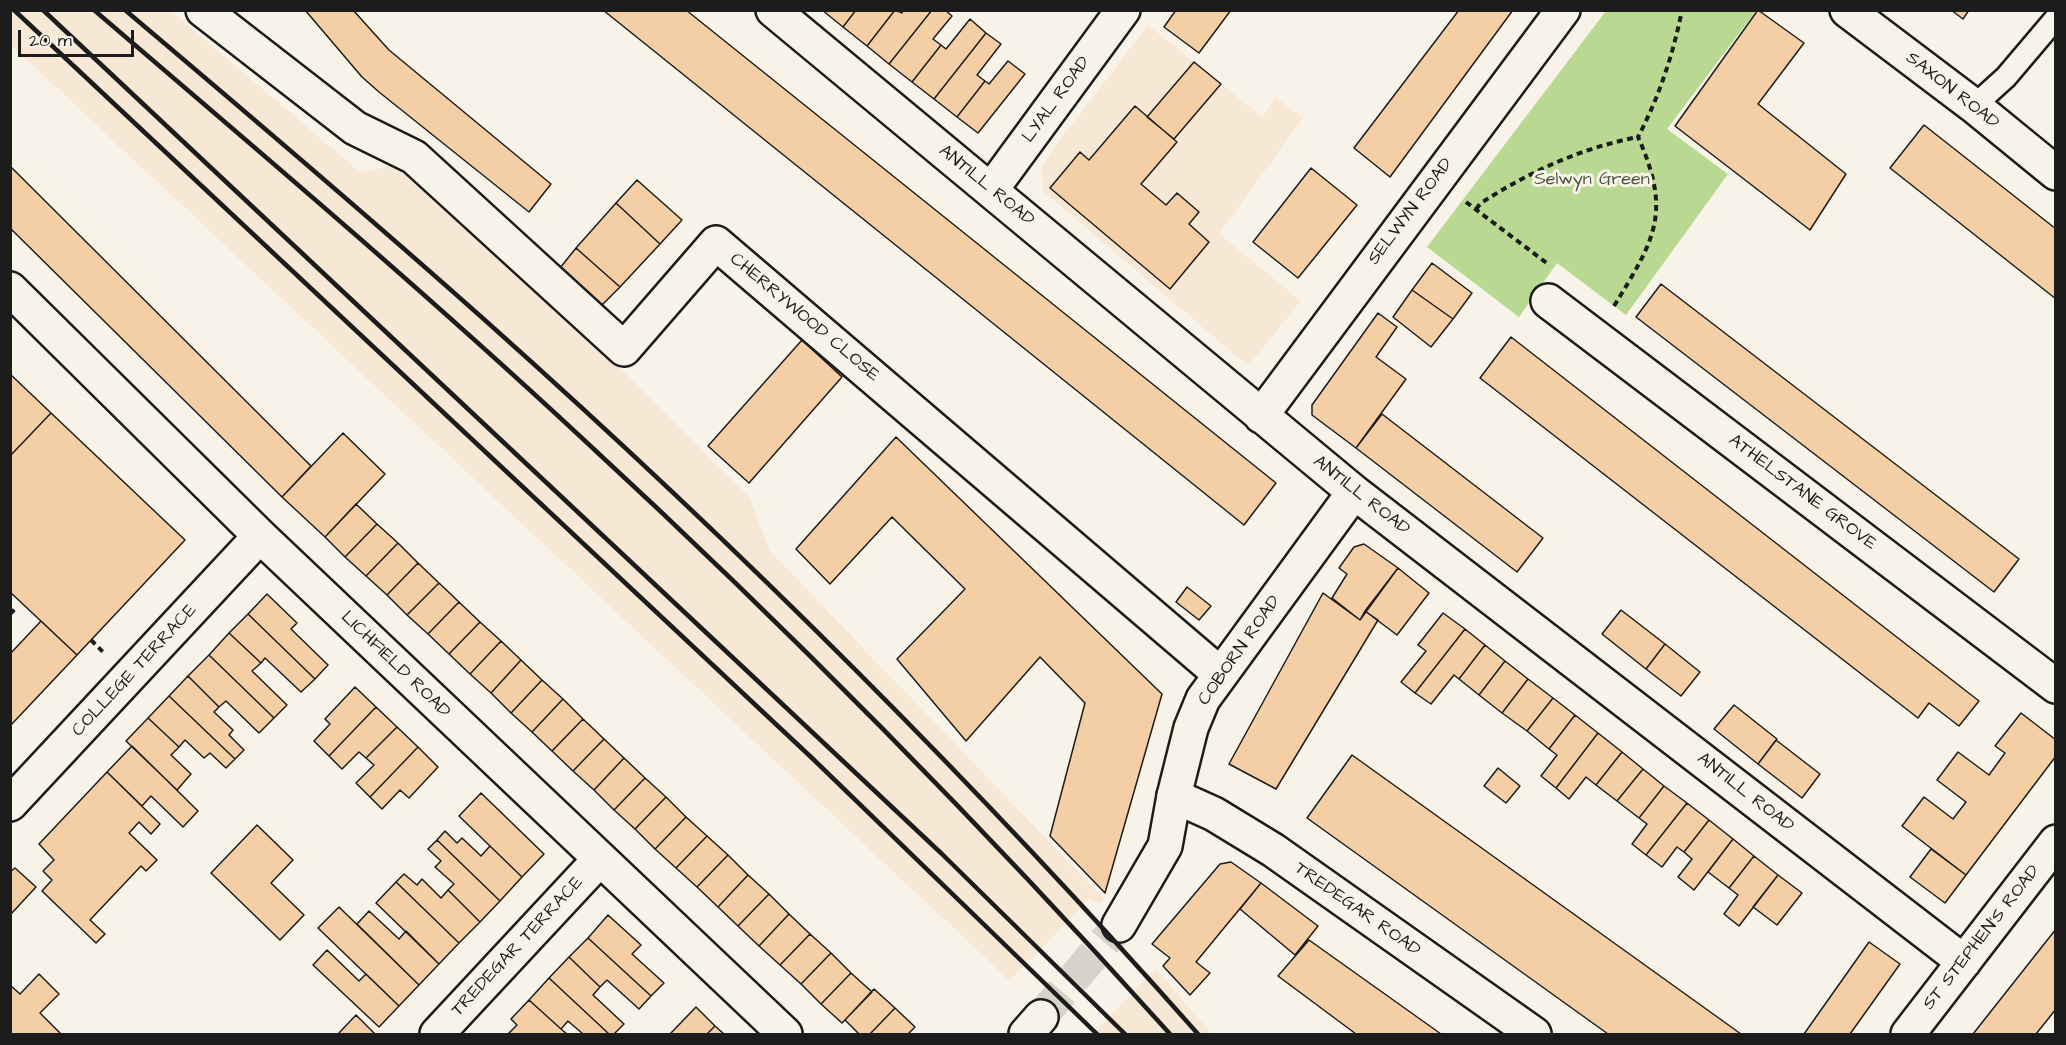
<!DOCTYPE html>
<html>
<head>
<meta charset="utf-8">
<style>
	body { margin:0 }
	#map { position:relative; width:2066px; height:1045px; overflow:hidden; background:#f7f3e8; font-family:"Architects Daughter",sans-serif }
	canvas { display:block }
	.frame { position:absolute; inset:0; border:12px solid #1c1c1c; pointer-events:none }
	.scale { position:absolute; left:18px; top:30px; width:116px; height:27px; box-sizing:border-box; border:3px solid #1c1c1c; border-top:0; padding-left:8px; font-size:18px; line-height:21px; white-space:nowrap; color:#1c1c1c; -webkit-text-stroke:4px #f7f3e8; paint-order:stroke }
</style>
</head>
<body>
<div id="map">
<canvas width="2066" height="1045"></canvas>
<div class="frame"></div>
<div class="scale">20 m</div>
</div>
<script>
const context = document.querySelector('canvas').getContext('2d');
context.lineJoin = 'round';
function fill(path, color) { context.fillStyle = color; context.fill(path, 'evenodd'); }
function stroke(path, color, width, dash) { context.strokeStyle = color; context.lineWidth = width; context.lineCap = dash ? 'butt' : 'round'; context.setLineDash(dash || []); context.stroke(path); }
function drawText(font, color, halo, rows, align = 'center') {
  context.font = font + ' "Architects Daughter",sans-serif'; context.lineWidth = 6; context.setLineDash([]); context.textBaseline = 'middle'; context.strokeStyle = halo; context.fillStyle = color; for (const [text, x, y, turn = 0] of rows) {
    context.save(); context.translate(x, y); context.rotate((+turn || 0) * Math.PI / 180); context.textAlign = isNaN(turn) ? turn : align; if (halo) context.strokeText(text, 0, 0); context.fillText(text, 0, 0); context.restore();
  }
}
const built = new Path2D(`
	M10 11H171L361 173 400 163 558 307 749 497 770 551 1104 899 1097 905 1090 898 1010 981 11 45Z
	M1148 25 1262 117 1276 98 1303 118 1219 234 1301 301 1248 366 1043 191 1042 168 1054 148Z
	M1156 969 1212 1034H1094L1146 978Z`);
const green = new Path2D(`
	M1606 11H1756L1667 129 1728 174 1626 315 1557 263 1519 317 1427 247Z`);
const building = new Path2D(`
	M305 10H353L389 50 551 184 529 212 379 92 362 77Z
	M603 10H686L1276 483 1244 525Z
	M822 10H856L843 27Z
	M856 10H895L867 46 843 27Z
	M895 10 902 13 903 10H932L889 64 867 46Z
	M932 10H945L952 16 933 39 941 45 912 82 889 64Z
	M1176 10H1231L1199 53 1164 27Z
	M1459 10H1513L1390 177 1354 148Z
	M1758 10 1804 43 1758 104 1846 174 1810 230 1675 126Z
	M1951 10H1969L1963 19Z
	M970 19 986 33 934 99 912 82 941 45 946 49Z
	M986 33 1001 44 977 75 985 81 957 117 934 99Z
	M1008 61 1025 74 978 133 957 117 985 81 989 84Z
	M1194 62 1221 84 1174 139 1147 117Z
	M1135 106 1177 142 1141 184 1166 205 1177 193 1199 212 1189 224 1209 242 1170 289 1050 188 1080 152 1089 160Z
	M1924 125 2056 229V299L1890 168Z
	M10 166 311 466 282 497 10 228Z
	M1311 168 1357 205 1298 278 1253 242Z
	M637 180 682 220 660 244 616 203Z
	M616 203 660 244 620 287 576 248Z
	M576 248 620 287 602 305 560 268Z
	M1432 263 1472 293 1453 319 1412 290Z
	M1661 284 2019 559 1994 592 1636 317Z
	M1412 290 1453 319 1431 347 1393 317Z
	M1378 313 1397 327 1376 357 1406 379 1356 448 1312 415V405Z
	M1511 337 1979 701 1959 726 1929 703 1918 718 1480 378Z
	M802 340 842 377 749 483 708 446Z
	M10 374 51 413 10 456Z
	M51 413 185 540 77 655 10 592V456Z
	M1382 414 1543 538 1517 572 1356 448Z
	M343 433 385 474 325 537 282 497Z
	M896 437 1162 694 1105 893 1050 836 1085 703 1040 657 966 741 897 659 965 589 892 517 830 584 796 549Z
	M356 504 377 524 345 557 325 537Z
	M377 524 398 543 366 576 345 557Z
	M398 543 418 563 387 595 366 576Z
	M1364 544 1398 568 1360 620 1332 598 1347 574 1339 568 1354 547Z
	M418 563 439 583 407 615 387 595Z
	M1398 568 1429 593 1397 635 1365 611Z
	M439 583 459 602 428 634 407 615Z
	M1187 587 1211 606 1199 620 1176 602Z
	M1323 593 1360 620 1365 611 1378 620 1276 789 1229 764Z
	M267 594 297 623 291 629 328 665 315 679 248 614Z
	M459 602 480 622 449 654 428 634Z
	M1621 610 1665 644 1646 669 1602 634Z
	M1443 613 1465 629 1415 693 1401 682 1426 651 1418 645Z
	M248 614 315 679 301 692 265 658 261 663 229 633Z
	M41 621 77 655 10 726V654Z
	M480 622 501 641 470 674 449 654Z
	M1465 629 1485 645 1459 679 1454 675 1431 704 1415 693Z
	M229 633 261 663 252 671 287 705 274 718 209 655Z
	M501 641 521 660 491 693 470 674Z
	M1665 644 1700 672 1681 696 1646 669Z
	M1485 645 1505 661 1479 695 1459 679Z
	M209 655 274 718 259 733 226 701 219 707 188 676Z
	M521 660 542 680 511 713 491 693Z
	M1505 661 1528 679 1502 713 1479 695Z
	M188 676 219 707 214 712 233 730 229 735 244 750 235 759 169 696Z
	M1528 679 1553 698 1527 731 1502 713Z
	M542 680 563 699 532 732 511 713Z
	M355 687 376 707 329 756 314 741 330 724 325 719Z
	M169 696 235 759 226 768 210 753 204 758 185 740 179 747 148 718Z
	M1553 698 1575 715 1549 749 1527 731Z
	M563 699 583 719 552 751 532 732Z
	M1734 705 1777 739 1758 764 1714 729Z
	M376 707 397 727 366 758 359 752 342 769 329 756Z
	M2021 713 2056 740V756L1966 875 1902 826 1924 797 1953 819 1966 802 1937 780 1958 752 1989 775 2005 753 1995 746Z
	M1575 715 1598 733 1556 788 1541 776 1557 755 1549 749Z
	M148 718 179 747 171 755 191 774 177 790 126 741Z
	M583 719 604 739 573 771 552 751Z
	M397 727 418 747 370 797 356 783 374 765 366 758Z
	M1598 733 1622 752 1596 785 1586 777 1569 799 1556 788Z
	M604 739 624 758 594 790 573 771Z
	M1776 740 1820 774 1802 798 1758 764Z
	M132 746 198 811 183 827 151 796 142 806 107 772Z
	M418 747 438 767 409 798 400 790 382 809 370 797Z
	M1622 752 1643 769 1617 801 1596 785Z
	M1352 755 1741 1034H1608L1307 818Z
	M624 758 645 778 614 810 594 790Z
	M1498 768 1520 786 1506 803 1484 786Z
	M1643 769 1664 786 1639 818 1617 801Z
	M107 772 160 824 151 834 139 822 129 833 157 860 146 871 141 866 90 920 105 934 96 943 42 891 52 880 43 871 54 860 39 844Z
	M645 778 666 797 635 829 614 810Z
	M1664 786 1687 803 1646 855 1632 844 1647 824 1639 818Z
	M481 793 544 854 522 877 459 816Z
	M666 797 686 817 655 849 635 829Z
	M1687 803 1709 820 1684 852 1677 847 1662 867 1646 855Z
	M686 817 707 836 676 868 655 849Z
	M1709 820 1733 839 1694 890 1678 877 1692 859 1684 852Z
	M257 825 293 860 271 883 304 915 280 940 211 873Z
	M445 831 457 843 462 838 481 856 490 846 522 877 500 901 437 840Z
	M707 836 728 855 697 887 676 868Z
	M1733 839 1754 856 1729 888 1708 872Z
	M437 840 500 901 480 922 448 890 454 884 435 867 441 861 428 849Z
	M1931 849 1966 875 1945 903 1910 877Z
	M728 855 748 875 718 907 697 887Z
	M1754 856 1778 875 1739 926 1724 914 1738 895 1729 888Z
	M1231 862 1261 883 1196 962 1210 973 1190 995 1163 966 1170 958 1152 944 1220 864Z
	M15 868 36 887 11 914 10 872Z
	M404 874 417 885 422 879 441 898 448 890 480 922 459 943 396 882Z
	M748 875 769 894 738 926 718 907Z
	M1778 875 1802 893 1777 925 1753 907Z
	M396 882 459 943 439 964 376 903Z
	M1261 883 1318 926 1295 955 1240 909Z
	M769 894 789 914 759 946 738 926Z
	M339 907 419 985 399 1006 318 928Z
	M369 911 399 939 406 931 439 964 419 985 357 924Z
	M789 914 810 934 780 965 759 946Z
	M608 915 641 945 632 954 664 983 651 996 588 938Z
	M2056 929V1009L2036 1034H1973Z
	M810 934 831 953 801 984 780 965Z
	M588 938 651 996 639 1009 607 980 600 987 569 957Z
	M1309 940 1441 1034H1356L1278 976Z
	M1869 942 1900 964 1850 1034H1804Z
	M327 950 359 981 366 974 399 1006 379 1027 313 965Z
	M831 953 851 973 821 1004 801 984Z
	M569 957 600 987 593 995 624 1024 614 1034H609L549 978Z
	M851 973 872 992 842 1023 821 1004Z
	M39 974 59 994 40 1013 61 1034H10V985L20 994Z
	M549 978 609 1034H583L568 1021 561 1029 529 1000Z
	M874 989 895 1008 870 1034H859L845 1020Z
	M529 1000 561 1029 567 1034H508L517 1025 511 1019Z
	M696 1007 715 1026 707 1034H670Z
	M895 1008 915 1027 908 1034H870Z
	M356 1015 375 1034H338Z
	M715 1026 724 1034H707Z`);
const secondaryTunnel = new Path2D(`
	M1041 1017 1119 925`);
const path = new Path2D(`
	M1466 202 1548 264
	M1476 209 1481 203C1529 172 1581 148 1638 137
	M1614 306C1655 239 1672 213 1638 137 1659 97 1673 55 1682 10
	M10 614 15 609
	M91 640 103 652`);
const lane = new Path2D(`
	M1974 106 2006 77 2056 18`);
const street = new Path2D(`
	M203 10 355 128 414 157 624 349 716 243 1220 674
	M773 10 1354 492 1964 962
	M1847 10 1974 106 2056 173
	M991 190 1123 10
	M10 289 260 536 785 1034
	M1548 301 2056 686
	M1261 416 1563 10
	M1174 796 1191 728 1203 699 1354 492
	M10 804 260 536
	M437 1034 599 860
	M1908 1034 2056 842`);
const secondary = new Path2D(`
	M1119 925 1165 846 1174 796 1214 814 1273 850 1534 1034
	M1026 1034 1041 1017`);
const rail = new Path2D(`
	M14 10 812 758 1097 1034
	M43 10 942 854 1125 1034
	M94 10C259 151 424 291 583 439 788 628 984 827 1170 1034
	M125 10C247 113 368 216 487 322 737 545 976 783 1198 1034`);
const streetNames = [
	["SAXON ROAD",1952,91,38],
	["LYAL ROAD",1057,100,-54],
	["ANTILL ROAD",986,186,39],
	["SELWYN ROAD",1411,212,-53],
	["CHERRYWOOD CLOSE",804,318,40],
	["ATHELSTANE GROVE",1802,493,37],
	["ANTILL ROAD",1361,496,38],
	["COBORN ROAD",1240,651,-55],
	["LICHFIELD ROAD",395,665,44],
	["COLLEGE TERRACE",135,671,-47],
	["ANTILL ROAD",1745,793,38],
	["TREDEGAR ROAD",1357,910,35],
	["ST STEPHEN'S ROAD",1982,938,-52],
	["TREDEGAR TERRACE",518,947,-47]
];
const parkNames = [
	["Selwyn Green",1592,180]
];
fill(built, '#f6e8d4');
fill(green, '#b9d891');
fill(building, '#f4cea4');
stroke(building, '#1c1c1c', 1.5);
stroke(secondaryTunnel, '#d6d3c9', 33, [33, 16]);
stroke(lane, '#1c1c1c', 26);
stroke(street, '#1c1c1c', 38);
stroke(secondary, '#1c1c1c', 38);
stroke(path, '#1c1c1c', 4, [6, 4.5]);
stroke(lane, '#f7f3e8', 21);
stroke(street, '#f7f3e8', 33);
stroke(secondary, '#f7f3e8', 33);
stroke(rail, '#1c1c1c', 4.5);
drawText('18px', '#1c1c1c', '#f7f3e8', streetNames);
drawText('18px', '#4b543f', '#f7f3e8', parkNames);
</script>
</body>
</html>
